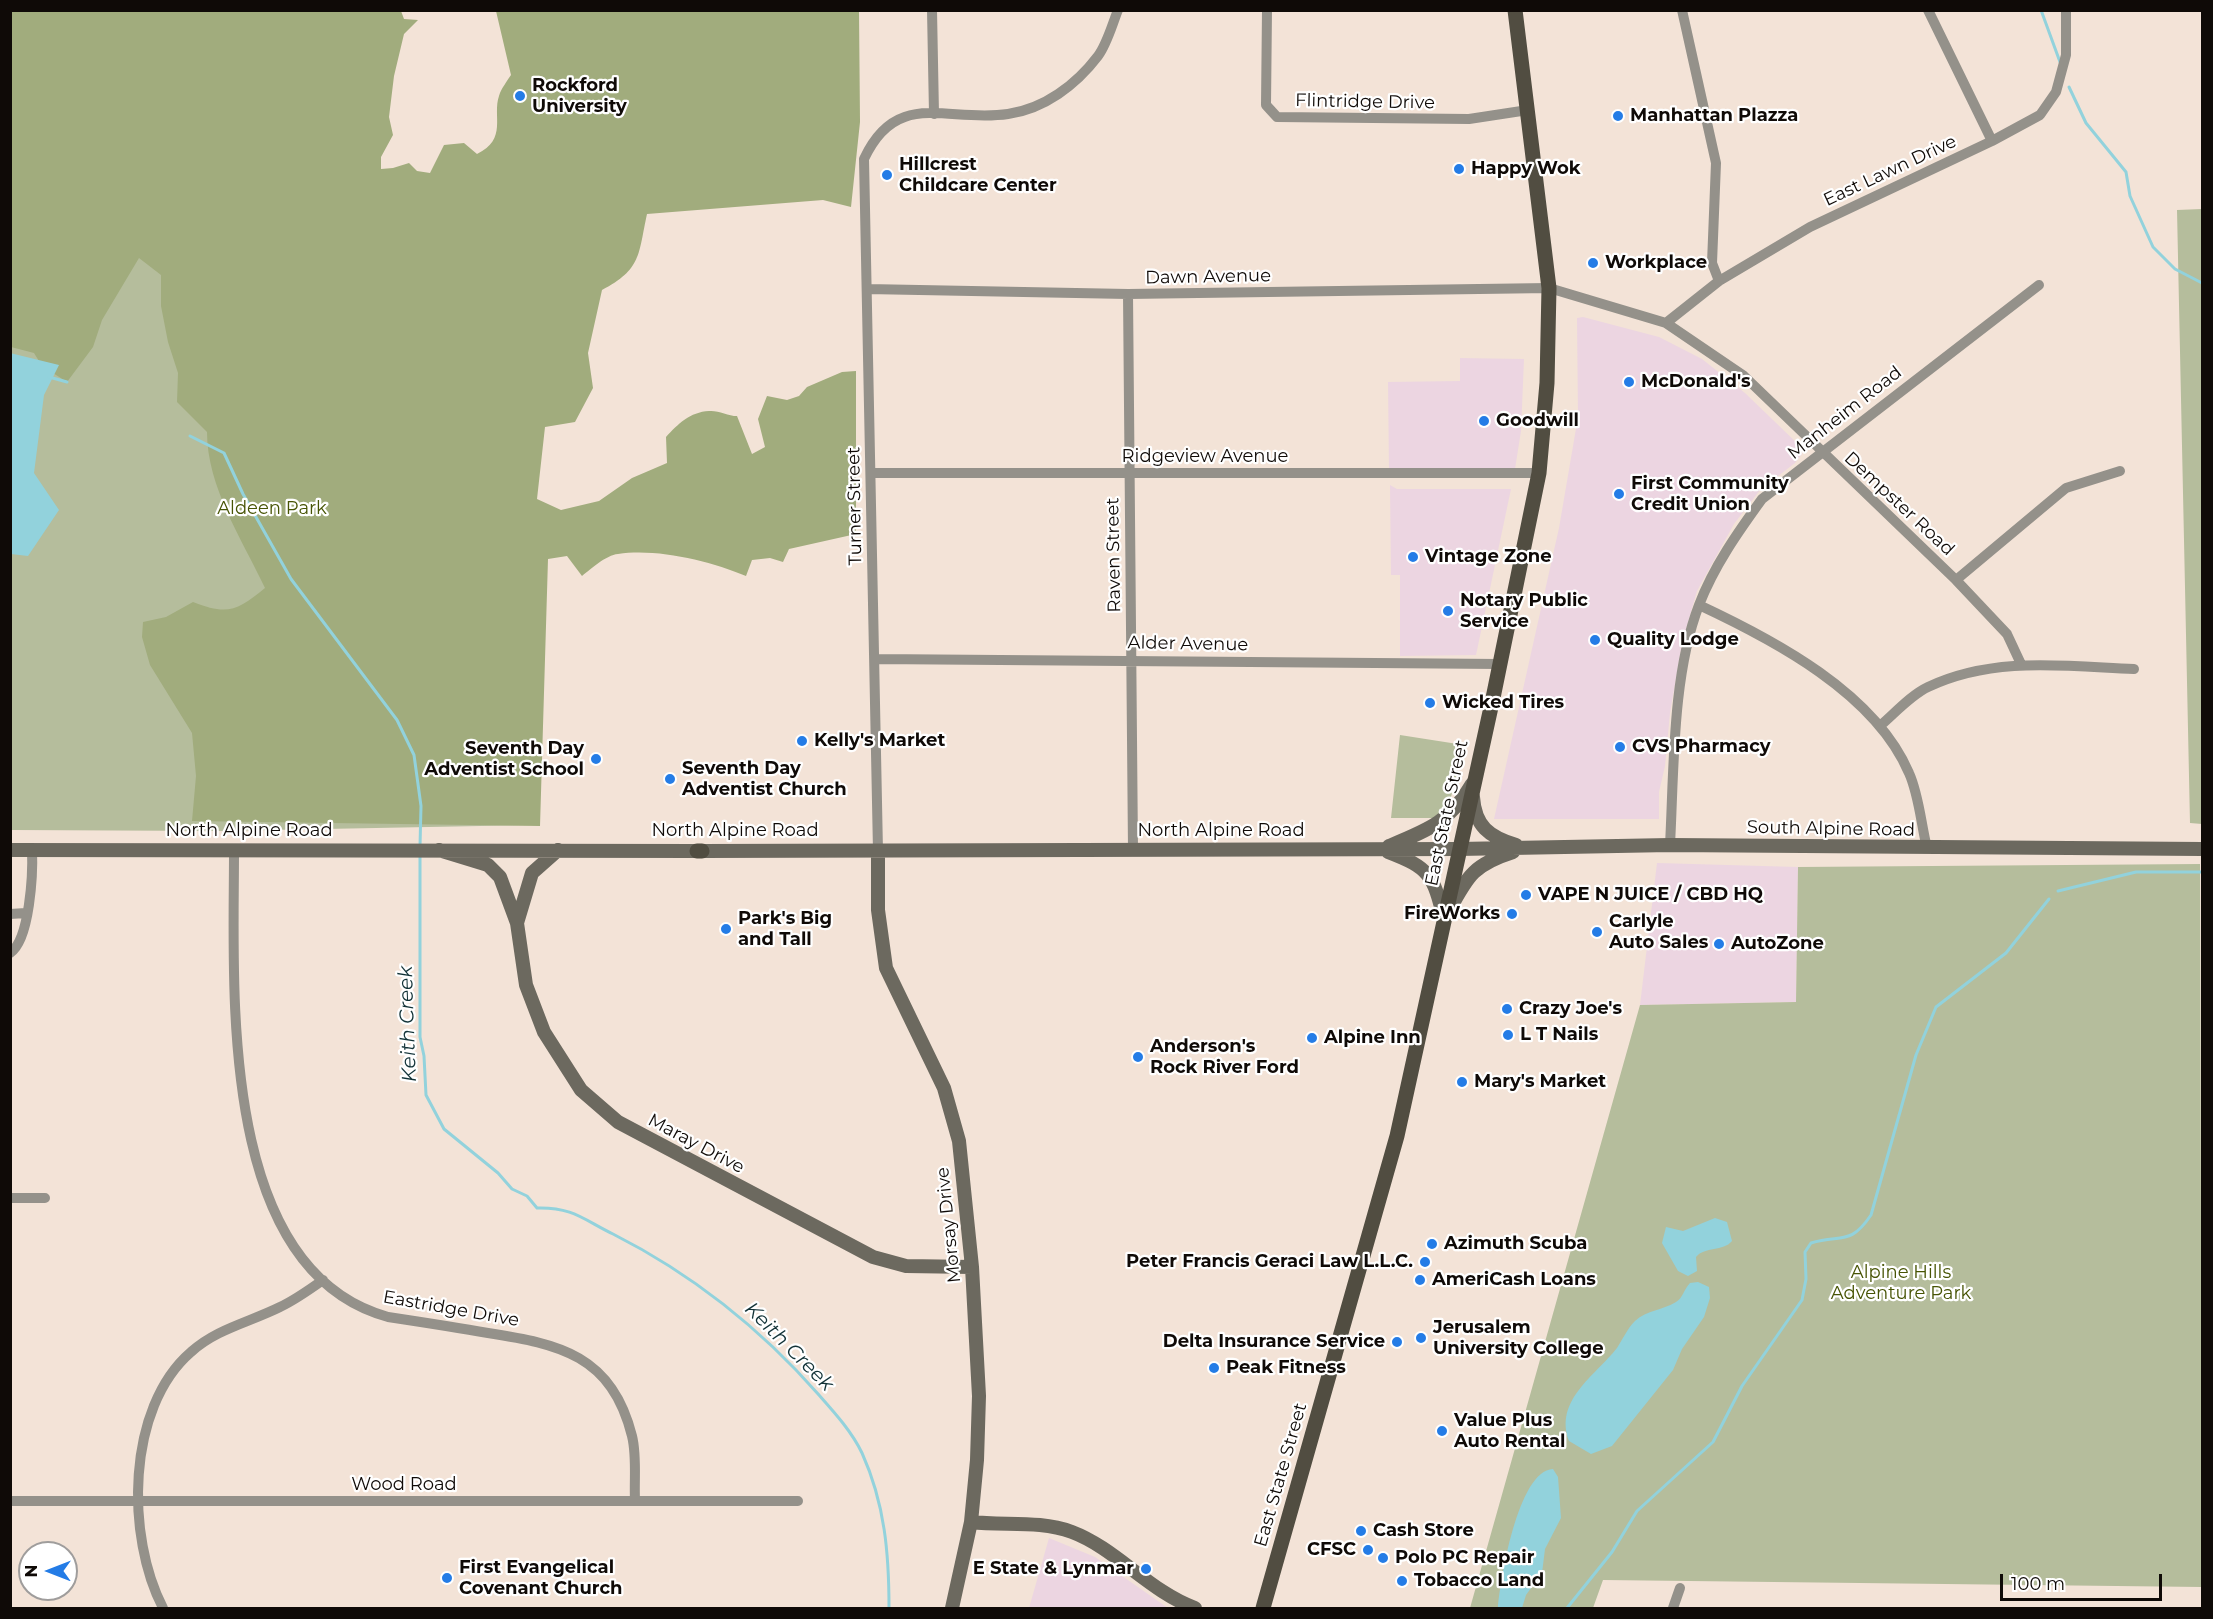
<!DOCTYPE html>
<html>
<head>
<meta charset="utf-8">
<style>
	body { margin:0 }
	#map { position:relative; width:2213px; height:1619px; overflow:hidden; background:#f3e3d7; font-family:Montserrat,sans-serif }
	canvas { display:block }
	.frame { position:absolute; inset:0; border:12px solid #0f0a07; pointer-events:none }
	.north { position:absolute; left:18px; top:1541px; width:60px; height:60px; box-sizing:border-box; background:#fff; border:2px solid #9f9d9c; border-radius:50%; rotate:270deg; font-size:16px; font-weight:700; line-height:24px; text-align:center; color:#0f0a07 }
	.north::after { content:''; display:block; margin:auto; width:21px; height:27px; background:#247ce6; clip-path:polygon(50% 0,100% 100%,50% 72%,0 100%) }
	.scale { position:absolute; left:2000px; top:1574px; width:162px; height:27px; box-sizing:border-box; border:3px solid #0f0a07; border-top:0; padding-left:8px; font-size:18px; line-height:21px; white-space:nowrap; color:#0f0a07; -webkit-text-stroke:4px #fff; paint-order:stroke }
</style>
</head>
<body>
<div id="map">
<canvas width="2213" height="1619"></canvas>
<div class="frame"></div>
<div class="north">N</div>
<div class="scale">100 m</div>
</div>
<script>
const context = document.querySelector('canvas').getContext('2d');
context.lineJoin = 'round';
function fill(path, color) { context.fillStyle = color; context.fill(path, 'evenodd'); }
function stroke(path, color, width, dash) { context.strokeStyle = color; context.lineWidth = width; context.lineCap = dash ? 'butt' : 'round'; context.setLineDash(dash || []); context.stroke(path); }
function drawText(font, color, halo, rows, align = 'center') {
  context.font = font + ' Montserrat,sans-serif'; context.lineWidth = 4.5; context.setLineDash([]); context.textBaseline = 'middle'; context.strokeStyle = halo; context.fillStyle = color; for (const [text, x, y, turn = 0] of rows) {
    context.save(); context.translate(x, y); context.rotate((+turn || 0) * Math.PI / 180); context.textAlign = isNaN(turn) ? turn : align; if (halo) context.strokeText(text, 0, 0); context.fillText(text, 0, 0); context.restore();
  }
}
const commercial = new Path2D(`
	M1583 317 1659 337 1702 359 1745 393 1800 446 1802 454 1795 463 1760 490 1734 524 1697 591 1682 643 1670 713 1665 766 1659 792V819H1494L1559 528 1578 417 1577 318Z
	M1460 358 1524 359 1521 431 1515 469 1389 470 1388 382 1460 381Z
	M1390 485 1397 489H1511L1476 655 1400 656V575H1391Z
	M1657 863 1798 867 1796 1002 1640 1005Z
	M1049 1538 1095 1557 1168 1608H1029Z`);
const green = new Path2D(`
	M11 11 533 825 219 831 11 830Z
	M2202 209V824L2190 823 2177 210Z
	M1400 735 1464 745 1450 801 1439 818H1391Z
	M2200 864 2202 1587 1603 1580 1593 1608H1470L1640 1005 1796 1002 1798 867Z`);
const forest = new Path2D(`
	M11 11H401L404 19 418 20 404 34 394 76 389 117 393 135 381 157V169L393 168 409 163 417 171 430 173 444 145 464 143 477 154C508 139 492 116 499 96 501 89 507 81 511 75L496 11H859L860 122 851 207 823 200 647 214C638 255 642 269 602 290L588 353 593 388 575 422 545 427 537 499 561 510 599 501 632 478 667 463 666 437C678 424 690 412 709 411 718 410 728 416 737 416L752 454 765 447 758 419 767 396 787 400 799 396 807 387 842 372 856 371V534L789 549 783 562 770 558 752 560 746 576C710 561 657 548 618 554 606 555 591 569 582 576L567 556 548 559 540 826 192 821 196 776 192 733 150 665 142 637 143 622 166 617 193 602C228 616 238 610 265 588 242 539 207 487 207 432L177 402 178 373 168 342 161 306V275L139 258 102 320 93 347 67 382 42 366 34 353 11 347Z`);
const water = new Path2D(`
	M10 353 59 365 44 395 34 473 59 510 28 556 11 554Z
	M1715 1218 1727 1222 1732 1241C1723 1252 1705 1246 1696 1257L1697 1271 1688 1276 1678 1271 1662 1243 1666 1227 1683 1231Z
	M1698 1282 1709 1287 1710 1298 1704 1317 1682 1349 1673 1370 1612 1446 1591 1454 1569 1441C1554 1400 1595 1376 1617 1348 1623 1339 1627 1329 1635 1321 1647 1310 1663 1310 1676 1302 1683 1298 1684 1289 1690 1283Z
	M1553 1469 1558 1477 1561 1518 1545 1549 1542 1573 1526 1595 1522 1608H1498C1500 1581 1518 1470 1553 1469Z`);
const stream = new Path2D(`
	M2041 10 2060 62
	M2069 87 2086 123 2126 172 2130 196 2153 247 2175 269 2202 283
	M49 377 67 382
	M190 436 224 453 243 494 291 579 397 720 414 755 421 806 420 846
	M420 855V1037L424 1056 426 1095 444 1129 498 1173 512 1189 527 1196 537 1208C573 1207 584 1220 613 1234 692 1274 761 1329 819 1395 835 1413 852 1432 862 1453 885 1504 889 1554 889 1608
	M2058 891 2136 872H2202
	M1567 1608 1612 1552 1637 1511 1713 1442 1742 1386 1802 1300 1806 1279 1805 1252 1811 1243C1842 1234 1850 1246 1871 1215L1916 1055 1936 1007 2006 953 2049 899`);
const street = new Path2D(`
	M932 10 934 114
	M1267 10 1266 105 1277 117 1469 119 1528 110
	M1682 10 1716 163 1712 263 1719 281
	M1928 10 1992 141
	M867 289 1128 294 1549 288 1666 323 1744 376 1956 580 2007 634 2021 664
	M1128 294 1133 850
	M1666 323 1719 281 1810 227 1992 141 2040 115 2056 92 2066 55V10
	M871 473H1539
	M1956 580 2066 488 2120 471
	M1699 605C1774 640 1875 693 1909 773 1919 795 1921 824 1927 848
	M875 659 1500 664
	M1881 725C1895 713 1911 695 1928 687 1993 656 2064 666 2134 669
	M1670 845C1674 771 1672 675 1699 605 1714 566 1738 532 1762 499L2039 285
	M878 851 864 159C897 88 947 123 1008 114 1044 109 1076 85 1098 56 1107 44 1112 25 1118 10
	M234 852C234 990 217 1270 388 1317 421 1322 454 1327 488 1333 559 1344 612 1355 632 1436 637 1456 634 1479 635 1500
	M10 914 26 913
	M10 953C30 940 33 873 32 850
	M10 1198H45
	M10 1501H798
	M163 1608C126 1537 126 1408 191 1352 216 1329 250 1322 280 1307 295 1300 309 1290 323 1280
	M1673 1608 1680 1588`);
const secondary = new Path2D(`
	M1473 797C1475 826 1489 837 1516 845
	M1389 846C1428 830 1450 822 1472 784
	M10 850 697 851
	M439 850 488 865 500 877 517 923 526 985 544 1032 581 1090 618 1122 873 1257 906 1266 972 1267
	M702 851 1459 849 1670 845 2202 849
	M878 851V910L886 968 944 1088 959 1141 972 1267 979 1396 977 1460 971 1522 952 1608
	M1388 852C1430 868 1433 875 1444 918
	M1450 909C1468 875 1475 864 1513 852
	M517 923 532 873 558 850
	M971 1522C1005 1526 1039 1520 1072 1532 1115 1548 1150 1592 1195 1608`);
const primary = new Path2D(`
	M697 851H702
	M1263 1608 1397 1136 1493 698 1539 473 1547 383 1549 288 1515 10`);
const markers = [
	[520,96,6,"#247ce6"],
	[1618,116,6,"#247ce6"],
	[1459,169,6,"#247ce6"],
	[887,175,6,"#247ce6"],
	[1593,263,6,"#247ce6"],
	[1629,382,6,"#247ce6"],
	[1484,421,6,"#247ce6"],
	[1619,494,6,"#247ce6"],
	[1413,557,6,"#247ce6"],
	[1448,611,6,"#247ce6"],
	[1595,640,6,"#247ce6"],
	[1430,703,6,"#247ce6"],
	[802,741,6,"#247ce6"],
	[1620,747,6,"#247ce6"],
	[596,759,6,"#247ce6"],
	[670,779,6,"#247ce6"],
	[1526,895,6,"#247ce6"],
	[1512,914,6,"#247ce6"],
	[726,929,6,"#247ce6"],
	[1597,932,6,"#247ce6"],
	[1719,944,6,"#247ce6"],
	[1507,1009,6,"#247ce6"],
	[1508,1035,6,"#247ce6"],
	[1312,1038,6,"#247ce6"],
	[1138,1057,6,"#247ce6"],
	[1462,1082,6,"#247ce6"],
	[1432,1244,6,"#247ce6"],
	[1425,1262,6,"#247ce6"],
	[1420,1280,6,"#247ce6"],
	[1421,1338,6,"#247ce6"],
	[1397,1342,6,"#247ce6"],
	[1214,1368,6,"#247ce6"],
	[1442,1431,6,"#247ce6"],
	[1361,1531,6,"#247ce6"],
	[1368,1550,6,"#247ce6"],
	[1383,1558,6,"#247ce6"],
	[1146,1569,6,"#247ce6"],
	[447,1578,6,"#247ce6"],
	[1402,1581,6,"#247ce6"]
];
const poiNames = [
	["Rockford",532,86],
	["University",532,107],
	["Manhattan Plazza",1630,116],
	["Hillcrest",899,165],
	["Childcare Center",899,186],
	["Happy Wok",1471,169],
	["Workplace",1605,263],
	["McDonald's",1641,382],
	["Goodwill",1496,421],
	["First Community",1631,484],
	["Credit Union",1631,505],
	["Vintage Zone",1425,557],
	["Notary Public",1460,601],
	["Service",1460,622],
	["Quality Lodge",1607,640],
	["Wicked Tires",1442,703],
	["Kelly's Market",814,741],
	["CVS Pharmacy",1632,747],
	["Seventh Day",584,749,"right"],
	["Adventist School",584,770,"right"],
	["Seventh Day",682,769],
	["Adventist Church",682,790],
	["VAPE N JUICE / CBD HQ",1538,895],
	["FireWorks",1500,914,"right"],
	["Park's Big",738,919],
	["and Tall",738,940],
	["Carlyle",1609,922],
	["Auto Sales",1609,943],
	["AutoZone",1731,944],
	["Crazy Joe's",1519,1009],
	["L T Nails",1520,1035],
	["Alpine Inn",1324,1038],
	["Anderson's",1150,1047],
	["Rock River Ford",1150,1068],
	["Mary's Market",1474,1082],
	["Azimuth Scuba",1444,1244],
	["Peter Francis Geraci Law L.L.C.",1413,1262,"right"],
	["AmeriCash Loans",1432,1280],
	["Jerusalem",1433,1328],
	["University College",1433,1349],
	["Delta Insurance Service",1385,1342,"right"],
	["Peak Fitness",1226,1368],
	["Value Plus",1454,1421],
	["Auto Rental",1454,1442],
	["Cash Store",1373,1531],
	["CFSC",1356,1550,"right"],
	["Polo PC Repair",1395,1558],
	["First Evangelical",459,1568],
	["Covenant Church",459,1589],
	["E State & Lynmar",1134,1569,"right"],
	["Tobacco Land",1414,1581]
];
const streetNames = [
	["Flintridge Drive",1365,102,1],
	["East Lawn Drive",1890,171,-25],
	["Dawn Avenue",1208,277,-1],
	["Manheim Road",1845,413,-38],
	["Ridgeview Avenue",1205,457],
	["Dempster Road",1899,504,43],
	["Turner Street",855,506,-91],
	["Raven Street",1114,555,-91],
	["Alder Avenue",1188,644,1],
	["East State Street",1447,813,-78],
	["South Alpine Road",1831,829,1],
	["North Alpine Road",249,831],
	["North Alpine Road",735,831],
	["North Alpine Road",1221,831],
	["Maray Drive",696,1144,28],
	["Morsay Drive",949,1225,-96],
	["Eastridge Drive",451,1309,10],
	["East State Street",1281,1475,-74],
	["Wood Road",404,1485]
];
const parkNames = [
	["Aldeen Park",272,509],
	["Alpine Hills",1901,1273],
	["Adventure Park",1901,1294]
];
const waterNames = [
	["Keith Creek",408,1024,-92],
	["Keith Creek",789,1347,45]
];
fill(commercial, '#ecd5e1');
fill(green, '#b5bd9c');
fill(forest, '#a1ac7d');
fill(water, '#92d2dc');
stroke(stream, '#92d2dc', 3);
stroke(street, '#94918a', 10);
stroke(secondary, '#6c695f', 14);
stroke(primary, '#514d41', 15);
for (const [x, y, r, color] of markers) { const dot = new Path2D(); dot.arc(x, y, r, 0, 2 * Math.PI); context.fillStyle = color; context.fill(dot); stroke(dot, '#fff', 2); }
drawText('bold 18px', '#0f0a07', '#fff', poiNames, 'left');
drawText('18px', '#0f0a07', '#fff', streetNames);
drawText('18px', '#475404', '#fff', parkNames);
drawText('italic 20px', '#123237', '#fff', waterNames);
</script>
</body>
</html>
